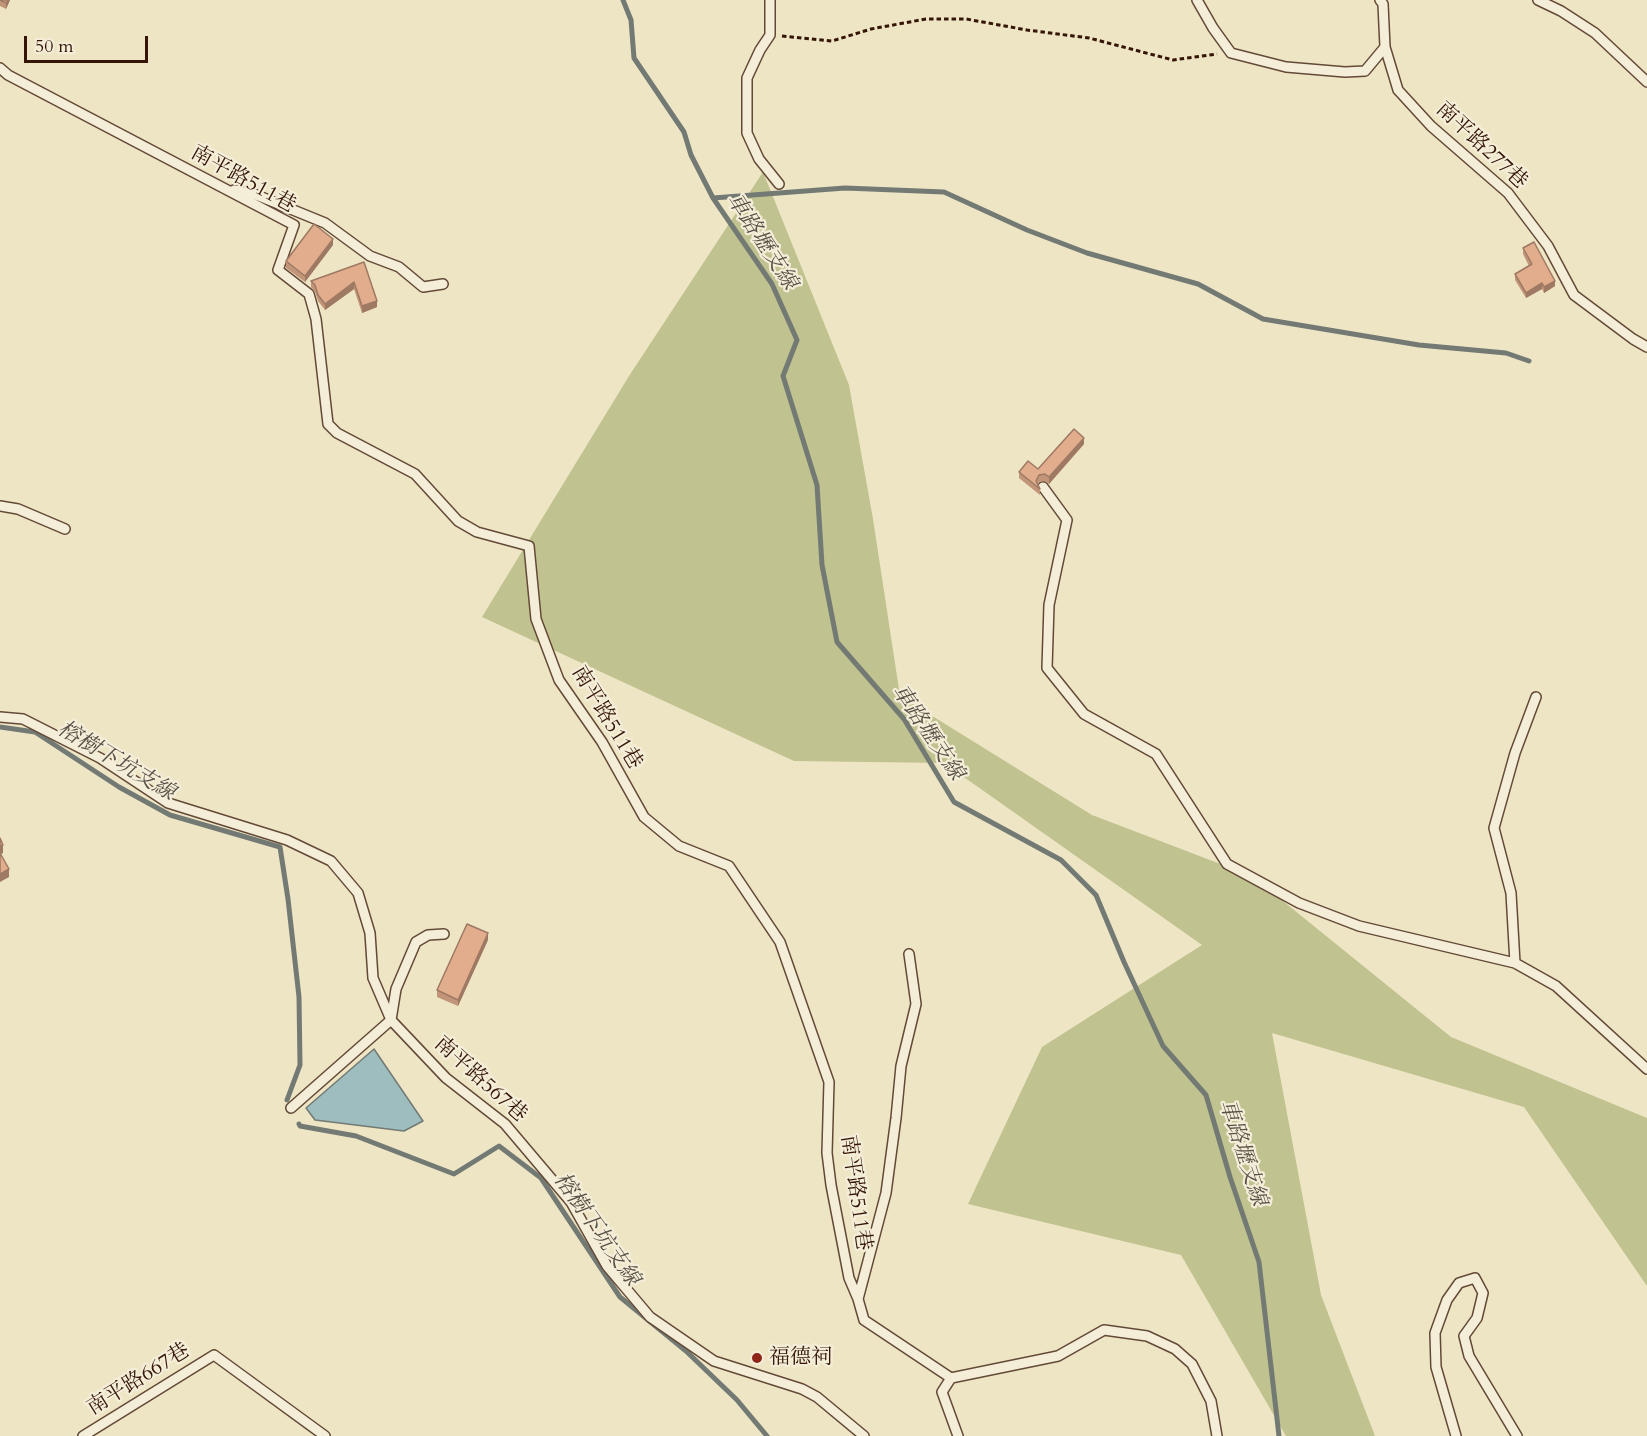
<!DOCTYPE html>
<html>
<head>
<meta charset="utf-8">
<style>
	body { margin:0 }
	#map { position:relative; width:1647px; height:1436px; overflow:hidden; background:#eee5c5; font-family:Cardo,serif }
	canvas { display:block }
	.scale { position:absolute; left:24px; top:36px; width:124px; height:27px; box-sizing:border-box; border:3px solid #351506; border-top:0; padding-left:8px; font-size:18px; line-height:21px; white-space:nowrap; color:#351506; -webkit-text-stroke:4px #f4eed9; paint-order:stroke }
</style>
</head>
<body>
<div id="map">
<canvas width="1647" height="1436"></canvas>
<div class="scale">50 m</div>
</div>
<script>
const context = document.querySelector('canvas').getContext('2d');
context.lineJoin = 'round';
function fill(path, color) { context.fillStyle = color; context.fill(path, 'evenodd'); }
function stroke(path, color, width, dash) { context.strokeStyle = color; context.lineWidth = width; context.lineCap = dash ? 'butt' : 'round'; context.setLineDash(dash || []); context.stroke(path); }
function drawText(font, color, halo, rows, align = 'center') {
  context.font = font + ' Cardo,"Noto Serif TC",serif'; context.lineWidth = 4.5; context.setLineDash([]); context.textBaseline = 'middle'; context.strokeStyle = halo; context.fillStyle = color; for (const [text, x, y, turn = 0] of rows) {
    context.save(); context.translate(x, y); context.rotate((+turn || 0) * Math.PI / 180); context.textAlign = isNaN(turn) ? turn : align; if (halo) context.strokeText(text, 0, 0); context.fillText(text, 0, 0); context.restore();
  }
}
const green = new Path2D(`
	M763 172 849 385 873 519 900 696 1092 815 1252 876 1451 1037 1647 1118V1286L1524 1107 1272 1033 1321 1295 1375 1436H1286L1181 1255 968 1204 1042 1047 1202 945 944 763 794 761 482 617 629 376Z`);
const water = new Path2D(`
	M374 1049 423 1121 404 1131 315 1120 306 1108Z`);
const stream = new Path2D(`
	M623 0 631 20 634 58 684 132 691 155 713 198 772 284 797 340 783 376 817 485 822 565 837 642 904 719 954 802 1061 860 1096 895 1124 962 1163 1046 1206 1095 1230 1177 1259 1262 1279 1436
	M713 198 845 188 944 192 1027 230 1087 253 1198 284 1263 319 1419 345 1506 353 1529 361
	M0 727 35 732 119 787 170 815 280 847 288 899 299 997 300 1065 287 1100
	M299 1124 300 1126 356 1136 454 1174 499 1146 541 1178 620 1297 686 1351 737 1400 767 1436`);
const path = new Path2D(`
	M782 36 832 41 871 29 926 19H966L1027 30 1089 38 1173 60 1217 54`);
const service = new Path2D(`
	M770 0V35L760 50 747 78V133L759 159 779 184
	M1197 0 1213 28 1231 53 1286 67 1345 72 1365 71 1385 47
	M1380 0 1383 4 1385 47 1398 90 1431 126 1508 193 1548 246 1574 295 1633 339 1647 347
	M1538 0 1561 11 1595 33 1647 82
	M0 68 8 75 294 225 278 270 309 294 316 319 328 424 337 433 415 474 458 521 477 532 529 546 536 619 559 680 602 742 644 817 679 846 729 866 780 942 829 1082 827 1153 831 1185 849 1278 858 1299
	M234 190 254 194 325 223 370 256 399 267 423 287 443 284
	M1043 487 1067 520 1049 605 1047 668 1084 714 1156 754 1227 864 1299 903 1359 926 1515 963 1556 986 1647 1069
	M0 506 18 509 65 529
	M0 717 23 719 100 758 168 803 287 840 331 861 358 893 370 933 373 978 391 1020 446 1078 505 1124 571 1202 607 1266 650 1317 714 1361 802 1389 817 1397 864 1436
	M909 954 916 1004 901 1066 896 1118 886 1193 858 1299 864 1320 951 1378
	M1515 963 1511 893 1494 828 1515 753 1536 697
	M291 1108 391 1020 396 989 416 942 428 935 444 934
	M83 1436 214 1355 325 1436
	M958 1436 942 1392 951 1378 1058 1356 1104 1330 1147 1336 1175 1349 1192 1364 1211 1401 1217 1436
	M1456 1436 1436 1367 1435 1333 1447 1300 1459 1283 1475 1278 1483 1293 1477 1318 1464 1336 1469 1356 1517 1436`);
const wall = new Path2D(`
	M0 0H10L6 9 0 6Z
	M333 245 305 282 286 268V261Z
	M1523 248 1555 286 1544 293 1542 289 1526 298 1515 280V274L1529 266 1523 254Z
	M364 262 377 307 362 313 354 289 325 310 318 301 315 292 311 287V281Z
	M1084 444 1049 484 1045 481 1039 482 1038 484 1040 489V495L1019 478V472L1038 469Z
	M488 940 458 1006 437 997V990Z`);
const shadedWall = new Path2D(`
	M8 0H10L6 9V3Z
	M333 239V245L305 282V276Z
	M1555 281V286L1544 293V287Z
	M354 282V289L325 310V304Z
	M1542 283V289L1526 298V293Z
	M377 301V307L362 313V306Z
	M1084 438V444L1049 484V477Z
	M3 845V853L0 855V846Z
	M9 869V877L0 882V874Z
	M488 933V940L458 1006V1000Z`);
const building = new Path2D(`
	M0 0H8L6 3Z
	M314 224 333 239 305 276 286 261Z
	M1534 242 1555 281 1544 287 1542 283 1526 293 1515 274 1532 264 1523 248Z
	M364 262 377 301 362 306 354 282 325 304 318 295 315 285 311 281Z
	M1074 429 1084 438 1049 477 1045 474 1039 475 1036 481 1040 489 1019 472 1028 461 1038 469Z
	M0 838 3 845 0 846Z
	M0 853 9 869 0 874Z
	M467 924 488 933 458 1000 437 990Z`);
const markers = [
	[757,1358,6,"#8f2418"]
];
const streetNames = [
	["南平路277巷",1481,146,43],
	["南平路511巷",243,180,29],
	["南平路511巷",606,718,59],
	["南平路567巷",480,1080,42],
	["南平路511巷",855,1193,82],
	["南平路667巷",139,1380,-32]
];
const poiNames = [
	["福德祠",769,1358]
];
const waterNames = [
	["車路壢支線",761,242,57],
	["車路壢支線",927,733,56],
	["榕樹下坑支線",116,762,31],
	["車路壢支線",1242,1153,72],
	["榕樹下坑支線",596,1230,55]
];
fill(green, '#c0c28f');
fill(water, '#9dbdbe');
stroke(water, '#737a74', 1.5);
stroke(stream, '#737a74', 5);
stroke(service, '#634936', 12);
stroke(path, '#351506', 3, [4.5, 3]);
stroke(service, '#f4eed9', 9);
fill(wall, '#c29579');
fill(shadedWall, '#9e7963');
fill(building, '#e2ad8d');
stroke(building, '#9e7963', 1.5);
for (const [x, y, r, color] of markers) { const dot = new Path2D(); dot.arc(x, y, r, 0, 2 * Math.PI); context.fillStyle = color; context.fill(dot); stroke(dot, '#f4eed9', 2); }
drawText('21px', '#351506', '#f4eed9', streetNames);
drawText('21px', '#351506', '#f4eed9', poiNames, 'left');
drawText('italic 22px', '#595046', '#f4eed9', waterNames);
</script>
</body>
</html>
